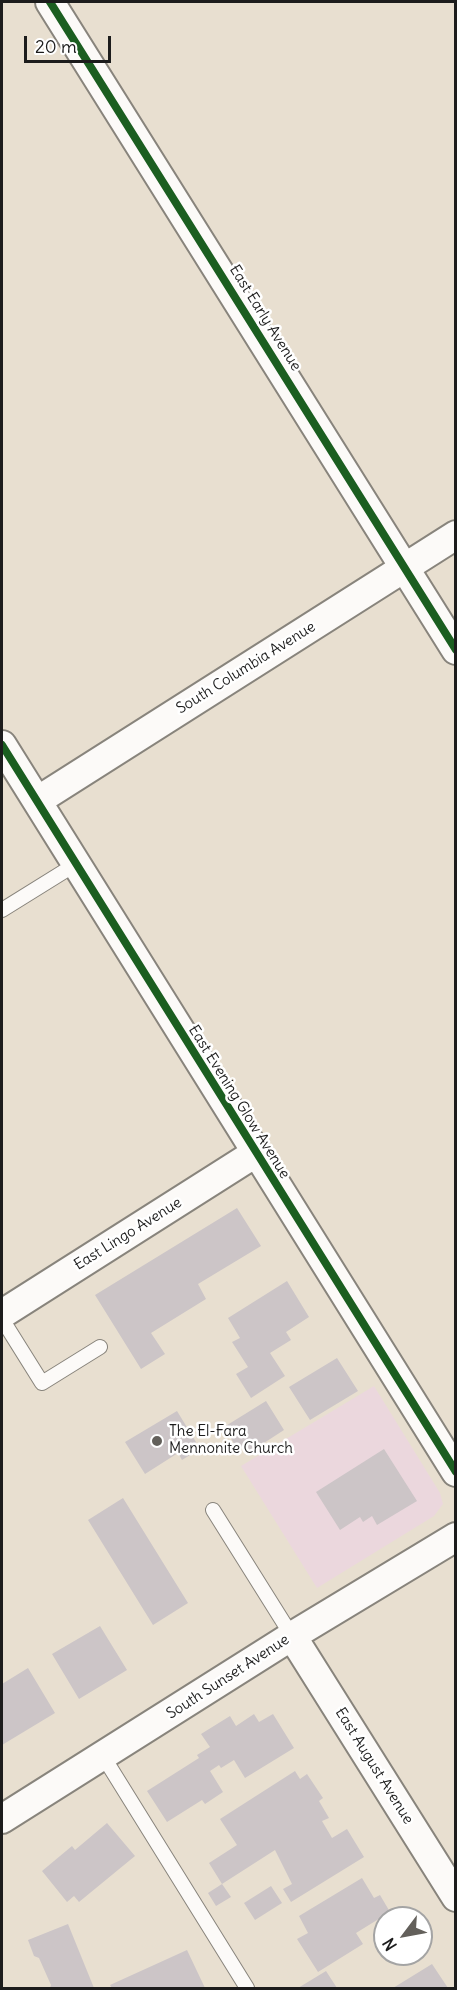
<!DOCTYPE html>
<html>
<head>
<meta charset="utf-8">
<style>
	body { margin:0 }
	#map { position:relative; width:457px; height:1990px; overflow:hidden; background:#e8dfd0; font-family:Delius,sans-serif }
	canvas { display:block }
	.frame { position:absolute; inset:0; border:3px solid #1c1c1c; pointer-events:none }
	.north { position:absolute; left:373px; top:1906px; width:60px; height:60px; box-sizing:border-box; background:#fff; border:2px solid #a4a4a4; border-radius:50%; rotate:238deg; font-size:16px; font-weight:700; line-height:24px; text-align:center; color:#1c1c1c }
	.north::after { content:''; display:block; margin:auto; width:21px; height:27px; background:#63605b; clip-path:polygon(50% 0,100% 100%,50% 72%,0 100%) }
	.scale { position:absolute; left:24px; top:36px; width:87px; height:27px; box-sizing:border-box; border:3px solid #1c1c1c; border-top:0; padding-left:8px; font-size:18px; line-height:21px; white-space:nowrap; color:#1c1c1c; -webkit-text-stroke:4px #fff; paint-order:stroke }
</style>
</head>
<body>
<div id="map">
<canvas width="457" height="1990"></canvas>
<div class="frame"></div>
<div class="north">N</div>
<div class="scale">20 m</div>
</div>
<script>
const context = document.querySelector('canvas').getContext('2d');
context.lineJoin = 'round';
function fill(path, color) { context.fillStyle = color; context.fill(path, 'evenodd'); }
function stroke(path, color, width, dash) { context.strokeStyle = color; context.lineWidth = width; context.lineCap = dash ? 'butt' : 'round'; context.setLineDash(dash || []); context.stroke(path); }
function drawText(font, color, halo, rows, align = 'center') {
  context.font = font + ' Delius,sans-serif'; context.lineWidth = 5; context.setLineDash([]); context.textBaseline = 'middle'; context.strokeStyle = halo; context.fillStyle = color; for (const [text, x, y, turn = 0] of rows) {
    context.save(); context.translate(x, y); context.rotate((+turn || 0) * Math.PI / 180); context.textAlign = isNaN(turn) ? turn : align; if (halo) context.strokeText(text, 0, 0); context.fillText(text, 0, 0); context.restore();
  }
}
const built = new Path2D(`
	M374 1386 440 1493 443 1504 434 1516 317 1588 241 1466Z`);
const building = new Path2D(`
	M237 1208 261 1246 198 1284 206 1299 151 1333 165 1354 141 1369 95 1295Z
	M287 1281 309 1317 286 1332 291 1340 270 1353 285 1376 251 1398 236 1374 248 1367 232 1342 240 1338 228 1318Z
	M337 1358 358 1391 310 1420 289 1387Z
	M266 1401 284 1430 250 1452 246 1445 238 1450 224 1427Z
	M177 1411 196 1442 194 1444 198 1450 182 1460 178 1453 145 1474 125 1442Z
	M384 1449 417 1501 377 1525 372 1516 363 1522 360 1517 340 1530 316 1492Z
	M123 1498 188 1603 153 1625 88 1520Z
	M100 1626 127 1670 79 1699 52 1654Z
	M28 1668 55 1713 2 1745V1684Z
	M254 1714 259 1722 273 1714 294 1748 245 1778 234 1760 221 1768 219 1765 210 1771 223 1792 205 1804 202 1800 167 1822 147 1791 199 1758 197 1755 210 1747 201 1734 230 1716 236 1726Z
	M295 1771 300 1779 307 1774 323 1798 319 1801 329 1818 322 1821 332 1838 347 1829 364 1857 291 1902 283 1889 292 1884 275 1850 222 1884 209 1863 237 1845 220 1819Z
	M107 1823 135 1856 79 1902 74 1896 67 1902 42 1871 72 1846 75 1850Z
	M362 1878 374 1898 380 1895 390 1912 356 1933 363 1944 318 1972 297 1939 308 1933 299 1916Z
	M222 1884 231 1897 216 1906 208 1893Z
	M271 1886 282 1903 255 1920 244 1903Z
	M68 1924 94 1988H50L51 1985 39 1958 34 1956 28 1940Z
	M187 1950 205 1988H112L110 1985Z
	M432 1964 448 1988H393Z
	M326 1971 337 1988H298Z`);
const lane = new Path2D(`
	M2 910 76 864
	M2 1319 42 1383 100 1347
	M213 1510 292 1636
	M103 1756 247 1988`);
const street = new Path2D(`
	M50 2 456 650
	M2 745 456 1472
	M37 801 456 535
	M2 1314 254 1154
	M292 1636 456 1897
	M2 1819 292 1636 456 1537`);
const cycleway = new Path2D(`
	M50 2 456 650
	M2 745 456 1472`);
const markers = [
	[157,1441,6,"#63605b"]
];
const streetNames = [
	["East Early Avenue",265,318,58],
	["South Columbia Avenue",246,668,-32],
	["East Evening Glow Avenue",239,1102,58],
	["East Lingo Avenue",128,1234,-32],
	["South Sunset Avenue",228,1677,-33],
	["East August Avenue",374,1766,58]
];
const poiNames = [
	["The El-Fara",169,1432],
	["Mennonite Church",169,1449]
];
fill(built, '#ebd7dd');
fill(building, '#ccc5c7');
stroke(lane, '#88847c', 16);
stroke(street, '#88847c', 32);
stroke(lane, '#fcfaf8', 14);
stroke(street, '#fcfaf8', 28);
stroke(cycleway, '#1b5e20', 8);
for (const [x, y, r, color] of markers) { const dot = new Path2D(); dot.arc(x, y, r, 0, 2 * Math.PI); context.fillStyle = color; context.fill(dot); stroke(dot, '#fff', 2); }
drawText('15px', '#1c1c1c', '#fff', streetNames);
drawText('15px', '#1c1c1c', '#fff', poiNames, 'left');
</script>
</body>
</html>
